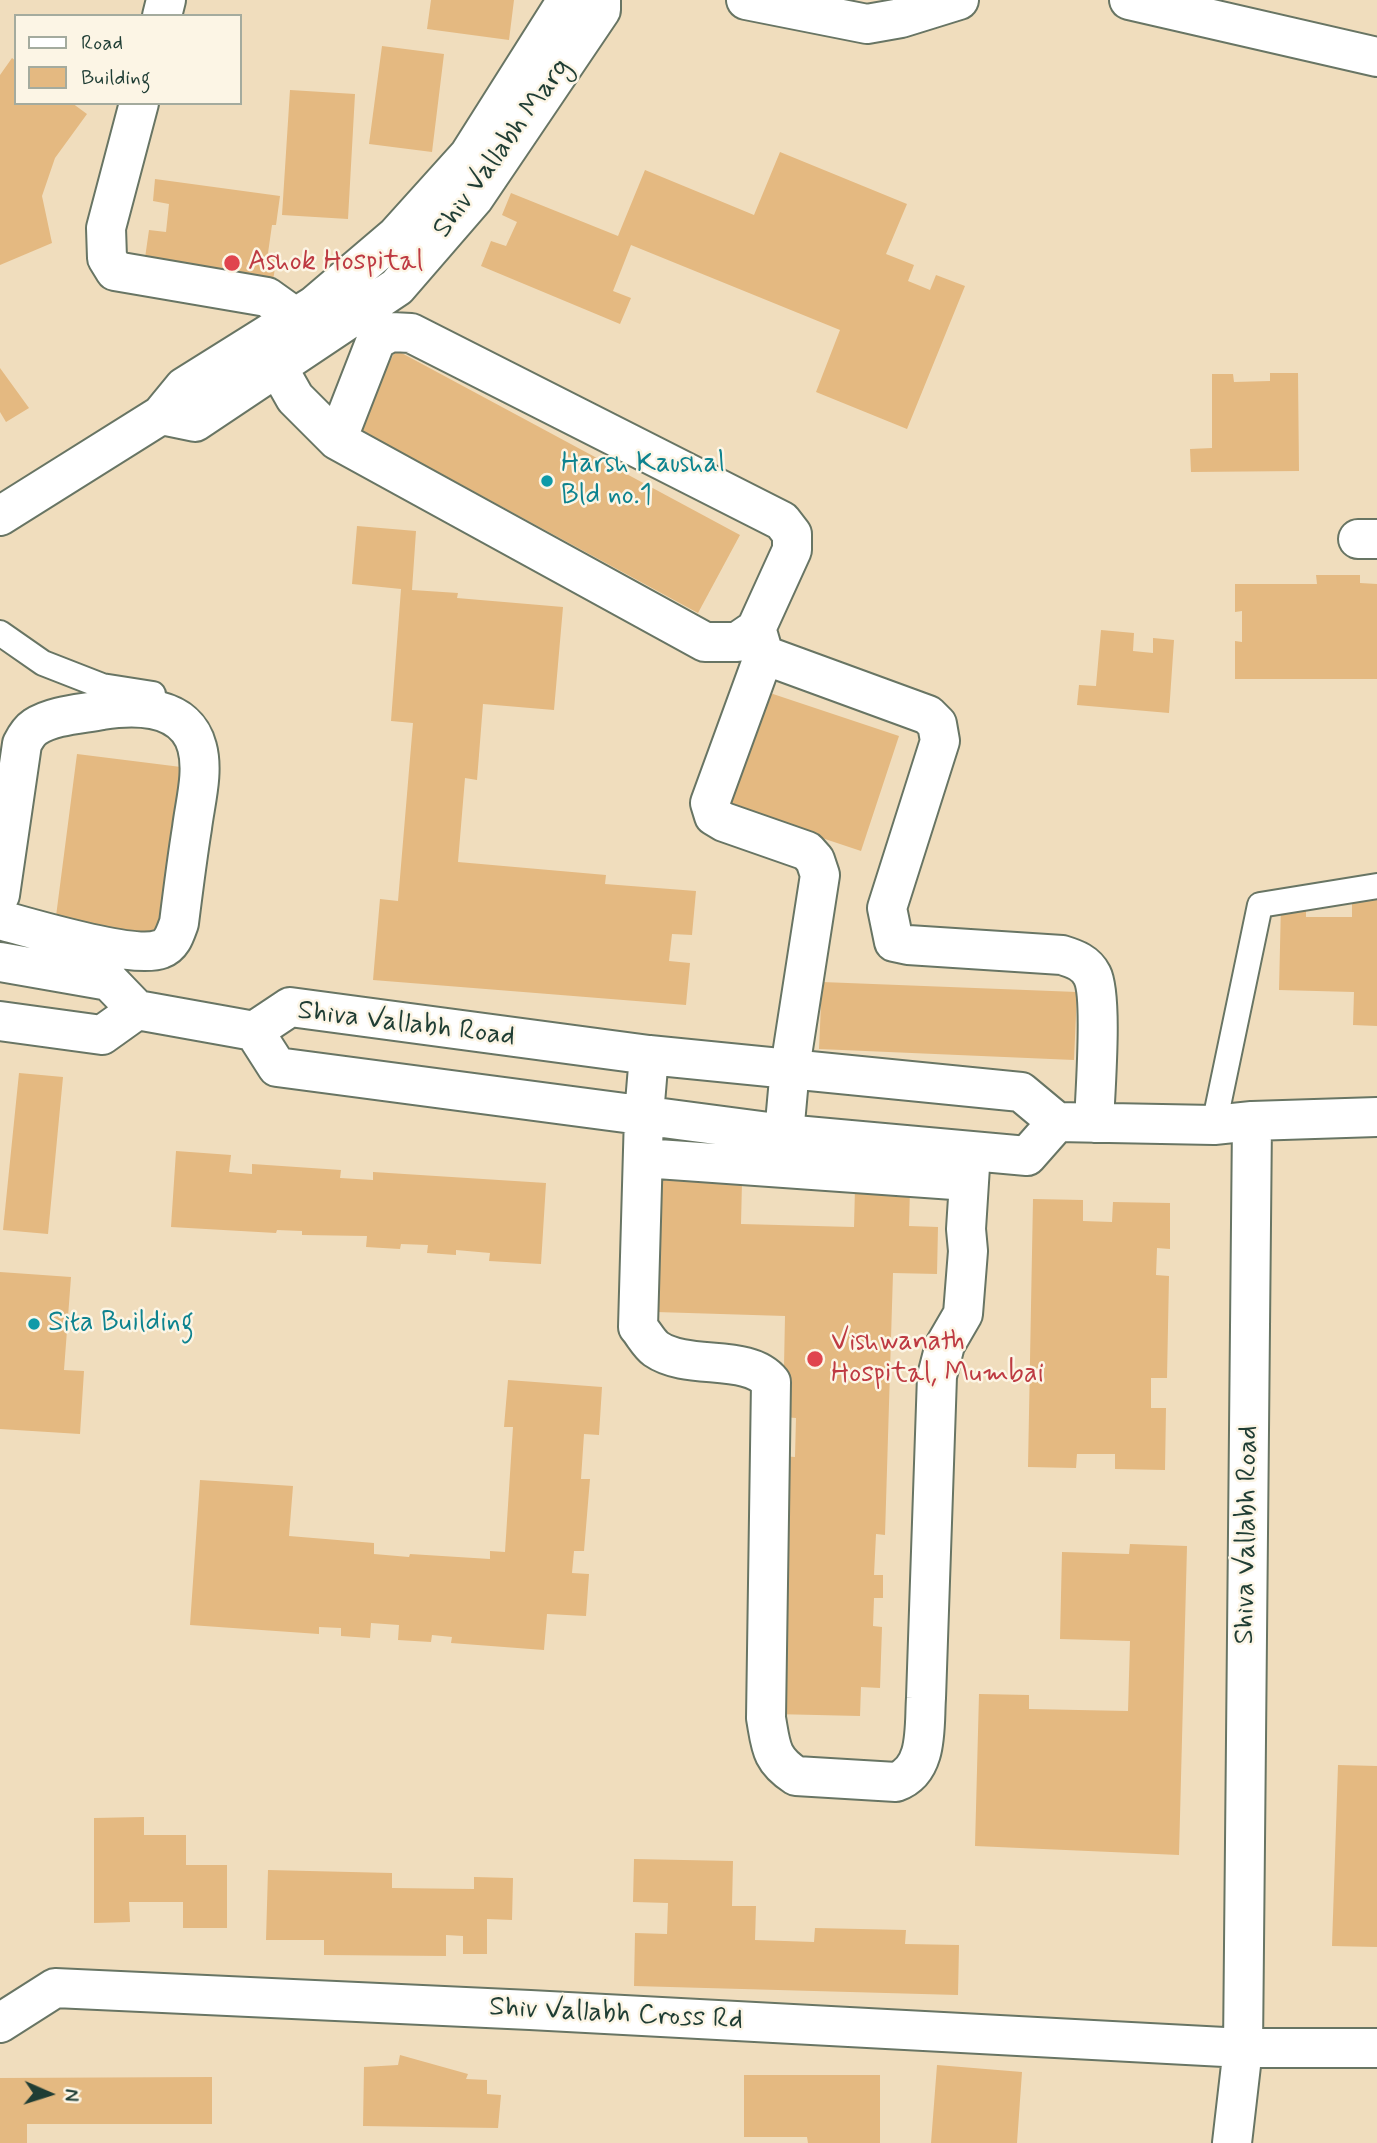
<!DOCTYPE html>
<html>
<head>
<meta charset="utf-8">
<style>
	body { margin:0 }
	#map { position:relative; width:1377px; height:2143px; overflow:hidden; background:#f0ddbd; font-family:Mynerve,sans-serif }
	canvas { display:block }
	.legend { position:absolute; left:14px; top:14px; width:228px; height:91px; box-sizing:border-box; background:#fcf5e5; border:2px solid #a4ab9e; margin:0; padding:9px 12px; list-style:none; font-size:21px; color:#1f3d34 }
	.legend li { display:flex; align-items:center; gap:14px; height:35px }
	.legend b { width:35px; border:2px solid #a4ab9e }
	.north { position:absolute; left:14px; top:2059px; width:70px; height:70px; -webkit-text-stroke:5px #fcf5e5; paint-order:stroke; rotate:93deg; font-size:19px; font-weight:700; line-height:28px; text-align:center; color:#1f3d34 }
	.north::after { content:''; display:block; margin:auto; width:24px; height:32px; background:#1f3d34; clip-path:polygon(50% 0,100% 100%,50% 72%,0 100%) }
</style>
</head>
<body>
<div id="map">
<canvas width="1377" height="2143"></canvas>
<ul class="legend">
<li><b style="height:9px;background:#fff"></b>Road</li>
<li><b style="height:19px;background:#e4b981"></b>Building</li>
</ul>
<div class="north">N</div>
</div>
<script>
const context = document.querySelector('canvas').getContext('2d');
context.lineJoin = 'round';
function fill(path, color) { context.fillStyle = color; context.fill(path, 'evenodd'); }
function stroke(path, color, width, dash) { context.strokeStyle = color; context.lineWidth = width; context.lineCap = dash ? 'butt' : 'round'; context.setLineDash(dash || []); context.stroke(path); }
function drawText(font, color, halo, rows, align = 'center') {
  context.font = font + ' Mynerve,sans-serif'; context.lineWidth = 5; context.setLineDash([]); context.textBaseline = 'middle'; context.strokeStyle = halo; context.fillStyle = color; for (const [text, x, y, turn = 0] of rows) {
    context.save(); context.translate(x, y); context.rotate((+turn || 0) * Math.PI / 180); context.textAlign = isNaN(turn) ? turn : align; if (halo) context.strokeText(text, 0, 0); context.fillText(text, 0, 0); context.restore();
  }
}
const building = new Path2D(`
	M431 0H514L509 40 427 29Z
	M382 46 444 54 432 152 369 144Z
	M12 58 16 61V103H72L87 114 55 158 42 196 52 243 0 265V75Z
	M290 90 355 94 348 219 282 215Z
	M780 152 907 204 886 254 914 265 908 281 930 290 936 275 965 286 907 429 816 392 840 330 631 245 613 291 631 298 620 324 481 266 491 241 506 246 517 222 502 215 511 193 618 236 645 170 754 215Z
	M155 179 280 196 276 225H272L268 253 277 254 273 281 144 265 149 230 166 232 169 204 153 201Z
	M396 350 740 535 698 613 355 427Z
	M0 368 29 408 6 422 0 412Z
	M1270 373H1298L1299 471 1191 472 1190 449 1212 448V374H1233L1234 382 1270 381Z
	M357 526 416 531 412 590 458 593 457 598 563 607 554 710 483 704 477 780 465 778 458 862 606 875 605 884 696 891 692 935 672 934 669 961 690 963 686 1005 373 980 380 899 398 901 413 723 391 721 401 589 352 584Z
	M1316 575H1360V583L1377 584V679H1235V641L1242 642V611L1235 612V584H1317Z
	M1101 630 1134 633 1133 651 1153 653V638L1174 640 1169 713 1077 705 1079 685 1096 686Z
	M761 690 899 736 861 851 723 805Z
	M77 754 181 767 159 937 55 924Z
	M1352 898H1377V1026L1353 1025 1354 992 1279 990 1281 904 1306 905V917H1352Z
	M822 982 1077 992 1074 1060 819 1049Z
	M19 1073 63 1077 48 1234 3 1230Z
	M176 1151 231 1155 229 1172 252 1174V1164L341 1170 340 1178 373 1180V1172L546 1183 541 1264 489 1261 490 1253 456 1250V1255L427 1253 428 1245 401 1244 400 1249 366 1247 367 1236 302 1235V1231L277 1230 276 1233 171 1227Z
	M660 1179 742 1182 741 1224 854 1227 855 1188 910 1189 909 1226 938 1227 937 1274 893 1273 885 1535 876 1534 874 1575H883V1598H874L873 1626 882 1627 880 1688 861 1687 860 1716 773 1714 781 1456 795 1457 796 1418 783 1417 785 1316 656 1312Z
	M1033 1199 1083 1200V1221L1112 1222 1113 1202 1170 1203V1249L1157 1248 1156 1275 1169 1276 1167 1378H1151V1408H1166L1165 1470 1115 1469V1454H1077L1076 1468 1028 1467Z
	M0 1272 71 1277 64 1370 84 1371 80 1434 0 1429Z
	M508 1380 602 1387 599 1435 584 1434 581 1479H590L584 1551H574L572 1573 589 1574 586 1616 547 1614 544 1650 451 1643 452 1637 432 1635 431 1642 398 1640 399 1625 371 1623 370 1638 341 1636V1628L319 1627V1634L190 1625 200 1480 293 1486 289 1536 374 1543V1554L409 1557 410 1554 490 1559V1551L505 1552 513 1427H504Z
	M1130 1544 1187 1546 1179 1855 975 1846 979 1694 1029 1695V1709L1128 1711 1130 1641 1060 1639 1062 1552 1129 1554Z
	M1338 1765 1377 1766V1947L1332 1946Z
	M144 1817V1835H186V1865H227V1928H183V1902H129L130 1922 94 1923V1818Z
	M634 1859 733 1861 732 1906H756L755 1940 814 1942 815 1928 906 1930 905 1944 959 1945 958 1995 634 1986 635 1933 667 1934 668 1903 633 1902Z
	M268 1870 392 1873V1888L474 1889V1877L513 1878 512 1920 487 1919V1954H463V1936L446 1935V1956L324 1955V1940H266Z
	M400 2055 468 2074 466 2079 487 2080V2094L501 2095 498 2128 363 2126 364 2067 398 2065Z
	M937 2065 1022 2072 1017 2143H931Z
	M744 2075H880V2143H808L807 2137H744Z
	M212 2077V2124H27V2143H0V2078Z`);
const lane = new Path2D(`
	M0 633 43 663 102 686 153 694
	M1214 1125 1260 905 1377 886`);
const street = new Path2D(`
	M746 0 867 24 901 18 959 0
	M1129 0 1377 57
	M162 16 166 0
	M139 103 106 228 107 258 115 271 267 297 295 317
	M278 368 295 398 337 440 376 340 391 332 411 333 782 521 792 534V550L756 629 737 642H705L337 440
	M161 415 195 422 397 287 474 198 601 10V0
	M0 516 161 415 184 387 315 305 396 236 469 155 567 0
	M1358 539H1377
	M757 631 764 655 710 803 714 816 724 822 807 851 815 860 820 875 790 1068 784 1134
	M764 655 928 715 937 724 940 741 887 908 894 942 908 945 1062 955C1075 959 1086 963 1092 975 1103 996 1095 1094 1094 1123
	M0 895 22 744C25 738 29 731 35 727 53 715 81 714 102 710 136 705 186 705 197 747 204 772 195 803 192 828 187 859 183 891 179 923 175 934 172 945 161 949 133 960 32 928 0 920
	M0 962 109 981 137 1010
	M137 1010 254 1031
	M0 1021 102 1035 137 1010
	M254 1031 290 1007 649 1055 1021 1092 1057 1122 1214 1125 1252 1121 1377 1117
	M254 1031 277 1067 784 1134 1027 1156 1057 1122
	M649 1055 644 1115 638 1327C644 1334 649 1344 656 1349 688 1371 748 1353 771 1382L766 1718C771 1746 770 1759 796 1776L896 1782C929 1770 924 1727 926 1698L937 1376 945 1345 963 1314 968 1251 966 1229 971 1151
	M643 1158 968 1181
	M0 2023 55 1988 530 2010 1243 2048H1377
	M1232 2143 1243 2048 1252 1121`);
const markers = [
	[232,263,9,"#e0444e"],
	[547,481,7,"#0f9aa8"],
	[34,1324,7,"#0f9aa8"],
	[815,1359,9,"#e0444e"]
];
const streetNames = [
	["Shiv Vallabh Marg",503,149,-54],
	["Shiva Vallabh Road",406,1025,7],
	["Shiva Vallabh Road",1248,1535,-89],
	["Shiv Vallabh Cross Rd",616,2015,3]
];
const healthNames = [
	["Ashok Hospital",248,263],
	["Vishwanath",831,1343],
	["Hospital, Mumbai",831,1375]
];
const cultureNames = [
	["Harsh Kaushal",561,465],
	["Bld no.1",561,497],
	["Sita Building",48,1324]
];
fill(building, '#e4b981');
stroke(lane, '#687564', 28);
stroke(street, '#687564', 42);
stroke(lane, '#fff', 24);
stroke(street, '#fff', 38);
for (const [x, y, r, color] of markers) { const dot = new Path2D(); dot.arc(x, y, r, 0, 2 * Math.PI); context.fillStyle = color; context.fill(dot); stroke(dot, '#fcf5e5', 2.5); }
drawText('28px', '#1f3d34', '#fcf5e5', streetNames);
drawText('28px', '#be3a42', '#fcf5e5', healthNames, 'left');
drawText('28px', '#0d838f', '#fcf5e5', cultureNames, 'left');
</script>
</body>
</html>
